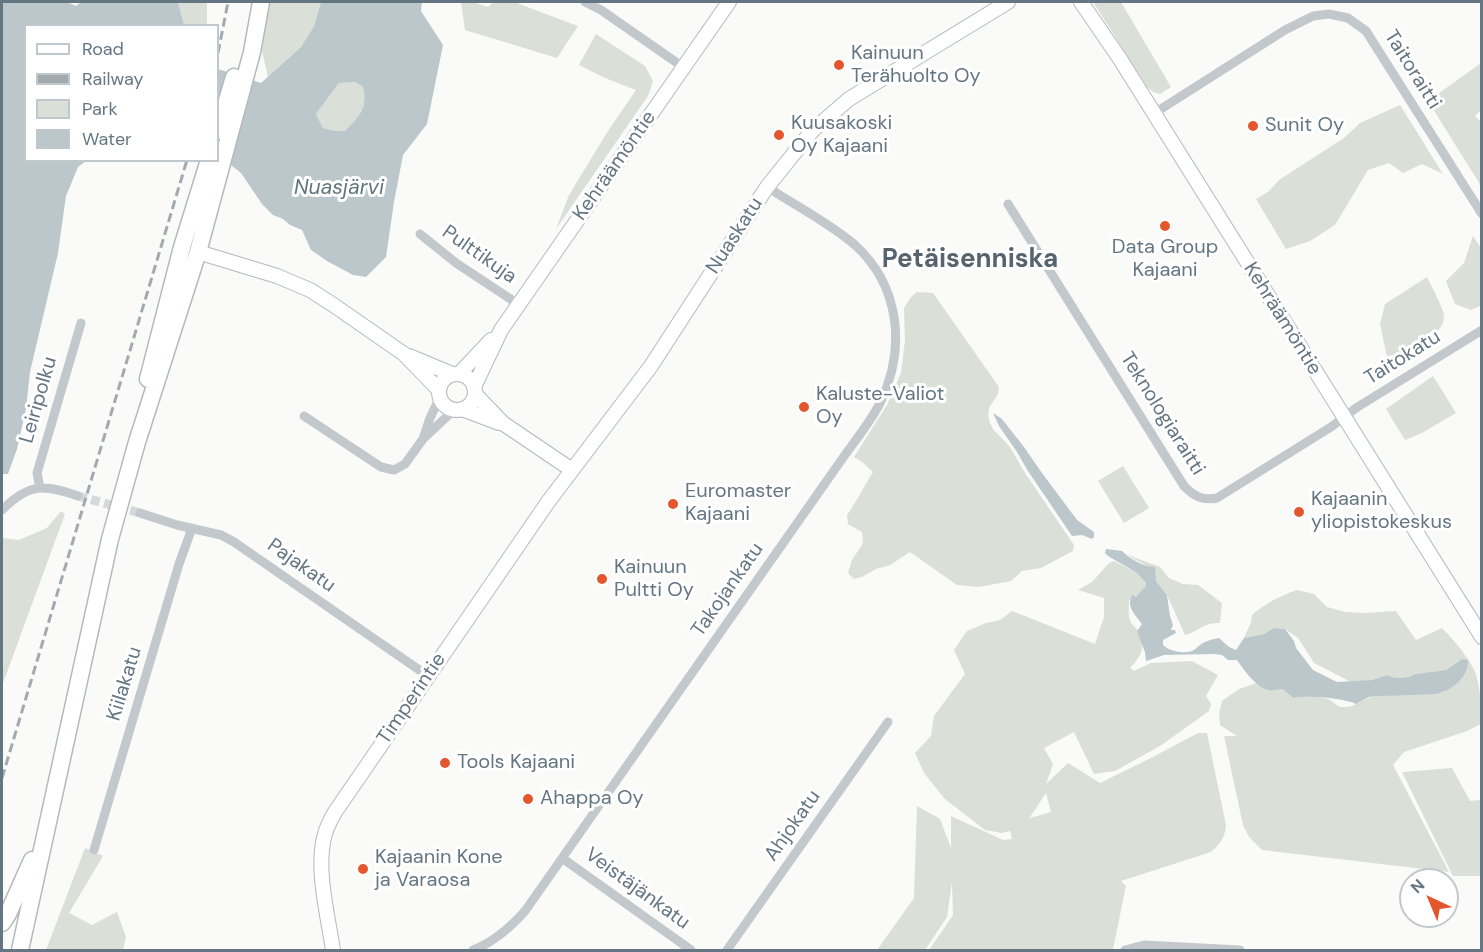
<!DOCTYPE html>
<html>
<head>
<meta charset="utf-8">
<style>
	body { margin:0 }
	#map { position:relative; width:1483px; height:952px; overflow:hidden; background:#fafaf8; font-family:"DM Sans",sans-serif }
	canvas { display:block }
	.frame { position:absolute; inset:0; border:3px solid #657683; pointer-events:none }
	.legend { position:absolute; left:24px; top:24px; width:195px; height:138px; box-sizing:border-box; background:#fff; border:2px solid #c1c8cd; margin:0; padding:8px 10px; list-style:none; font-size:18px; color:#657683 }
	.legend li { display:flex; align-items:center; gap:12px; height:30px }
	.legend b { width:30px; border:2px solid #c1c8cd }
	.north { position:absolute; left:1399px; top:868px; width:60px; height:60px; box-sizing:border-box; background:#fff; border:2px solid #c1c8cd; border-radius:50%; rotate:316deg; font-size:16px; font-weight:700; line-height:24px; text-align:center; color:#657683 }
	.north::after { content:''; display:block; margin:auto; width:21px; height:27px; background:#e4572e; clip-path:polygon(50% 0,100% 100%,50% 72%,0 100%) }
</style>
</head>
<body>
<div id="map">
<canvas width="1483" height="952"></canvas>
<div class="frame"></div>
<ul class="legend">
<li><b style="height:8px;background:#fff"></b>Road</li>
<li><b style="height:8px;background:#a2aab0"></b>Railway</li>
<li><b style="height:16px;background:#dadfd7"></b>Park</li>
<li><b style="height:16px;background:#bbc7cb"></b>Water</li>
</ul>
<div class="north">N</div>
</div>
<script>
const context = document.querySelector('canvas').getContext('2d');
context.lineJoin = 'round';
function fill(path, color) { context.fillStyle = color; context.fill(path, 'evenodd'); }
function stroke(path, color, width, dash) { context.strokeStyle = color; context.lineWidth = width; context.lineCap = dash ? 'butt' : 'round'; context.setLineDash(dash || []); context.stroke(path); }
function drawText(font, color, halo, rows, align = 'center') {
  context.font = font + ' "DM Sans",sans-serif'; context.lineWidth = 6; context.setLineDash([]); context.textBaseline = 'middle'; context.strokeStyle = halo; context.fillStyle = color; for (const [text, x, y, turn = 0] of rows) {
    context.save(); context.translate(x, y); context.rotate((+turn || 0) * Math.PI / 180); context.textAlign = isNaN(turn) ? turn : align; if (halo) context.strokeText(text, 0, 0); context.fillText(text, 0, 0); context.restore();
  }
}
const green = new Path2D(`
	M178 2H207V25H184Z
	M268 2H321L314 26 301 47 268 77 262 51Z
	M461 2H473L488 7 493 2H514L578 26 557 58 465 30Z
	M1093 2H1121L1171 87 1160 94 1153 92 1147 87Z
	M596 34 645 66 653 81 648 96 556 229 569 195 608 131 636 90 605 78 579 65Z
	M1481 63V110L1475 116 1481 122V186L1428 101Z
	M355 82 363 87C368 109 359 116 345 131H335L323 128 316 114 339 83Z
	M1400 105 1443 174 1422 164 1403 173 1389 163 1368 170 1335 225 1310 241 1286 249 1256 199 1268 192 1279 180 1344 138 1360 123Z
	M1473 236 1481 248 1482 305 1471 310 1455 304 1446 281 1464 263Z
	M1427 277C1431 285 1443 308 1444 315 1445 339 1405 351 1387 357L1380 324 1385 304Z
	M917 292 933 293 999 387 998 394 989 408 988 416 990 423 993 429 1010 447 1025 473 1074 545 1073 551 1041 568 1022 571 1011 581 979 587 957 585 910 552 890 565 876 569 862 577 854 579 848 573 852 560 863 543 862 532 848 524 847 515C857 501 864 486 873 472L862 462 854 457 887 405 901 373 905 340 904 308 911 297Z
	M1433 376 1456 413 1422 433 1405 440 1386 409Z
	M1123 466 1149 508 1124 523 1098 481Z
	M61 511 65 514 2 686V538L19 540 47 528Z
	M1125 554 1160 567 1169 578 1183 584 1198 585 1222 603 1220 623C1204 622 1200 631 1185 635L1167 595 1156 581 1149 567Z
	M1114 561 1137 573 1146 583C1145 591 1137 597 1129 600 1129 606 1128 615 1130 620 1131 625 1137 628 1139 632 1147 647 1140 658 1130 668L1134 671 1151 663 1192 661 1218 675 1206 696 1211 704 1209 711 1160 746 1115 771 1094 774 1074 732 1044 748 1053 764 1046 784 1068 763 1100 783 1151 758 1198 733H1207L1226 825C1225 838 1220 844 1211 852L1121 881 1126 886 1113 949 929 950 953 915 952 882 947 917 925 950H877L914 898 917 806 940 819 951 848V816L1003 840 1012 839 1010 831 1002 833 985 830 945 799 924 773 915 753 931 736 934 716 965 674 954 650 967 631 986 623 1000 620 1012 611 1095 644 1104 617V598L1078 590 1092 582 1108 564ZM1046 793 1051 812 1030 818V817Z
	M1297 590 1314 594 1327 607 1345 612 1366 613 1396 611 1416 640 1442 628C1453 639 1474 663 1477 678 1481 693 1481 709 1481 724L1467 731 1404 752 1393 765 1449 872 1262 850 1249 837 1243 825 1224 736H1237L1220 725 1219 714 1222 701 1239 689 1257 683 1267 690 1283 689 1294 698C1301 696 1324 696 1330 700 1336 704 1338 708 1346 707 1355 707 1363 699 1372 697 1392 692 1416 694 1437 694L1444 692 1462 659 1446 670 1415 674 1409 677 1395 678 1387 675 1372 680 1351 682 1314 663 1298 638 1285 629 1274 628 1264 634 1244 638 1251 622 1252 615C1266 603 1280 596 1297 590Z
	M1452 768 1470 801 1481 800V876H1453L1402 772Z
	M85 848 103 856 69 913 92 925 117 912 126 937 123 950H46Z`);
const water = new Path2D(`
	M2 2H67L76 6 81 2H178L184 25 26 26V160L86 161 78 167 66 196 58 253 30 372 26 409 17 449 8 474H2Z
	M321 2H422L421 11 443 45 427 124 403 155 394 202 386 257 366 277 353 275 327 261 311 250 302 230 290 225 283 219 273 215 262 204 241 173 218 155V69L261 83 301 47 314 26ZM355 82 363 87C368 109 359 116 345 131H335L323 128 316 114 339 83Z
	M993 413 1002 419 1024 447 1042 473 1077 520 1094 532V537L1092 539 1082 535 1072 536 1028 471 1017 452 999 426Z
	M1106 549 1122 551C1130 559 1144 567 1155 567L1156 581 1167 595 1170 616 1173 625 1171 630H1175L1176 633 1163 640V645C1169 651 1183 654 1192 651 1196 649 1196 648 1200 645 1205 641 1212 639 1219 638L1229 647 1236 650 1244 638 1264 634 1274 628 1285 629 1294 641 1296 648 1313 670 1337 682 1372 680 1387 675 1395 678 1409 677 1415 674 1446 670 1462 659 1468 660C1469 677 1452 690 1437 694L1380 696 1369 697 1356 704C1343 698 1307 695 1293 698L1283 689C1279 689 1273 691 1268 690 1256 687 1244 670 1237 660H1228L1222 655 1215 654 1164 655 1146 661 1145 652 1137 631 1142 624C1135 614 1126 607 1132 595L1136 597 1145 587 1146 583 1137 573 1108 556 1105 553Z`);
const streetTunnel = new Path2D(`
	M78 496 140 513`);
const street = new Path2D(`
	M585 2 601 10 683 67
	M1153 114 1285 30 1313 16 1329 14 1348 18 1366 31 1482 214
	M1008 204 1184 486C1194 496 1202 501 1217 498L1331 427 1356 408 1482 330
	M420 234 456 263 518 304
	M304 416 381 467 394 470 405 464 423 439 455 409
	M424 436 430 418 440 397
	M40 488 37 473 81 323
	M2 510C29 483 44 484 78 496
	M140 513 177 525 221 535 234 542 428 676
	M94 850 179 564 192 528
	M562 858 691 950
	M473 950C494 942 510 928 525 911L840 462C853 443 871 422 881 401 906 348 900 286 855 245 828 222 796 206 767 187
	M727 950 888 722
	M1125 950 1144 945 1240 950`);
const secondary = new Path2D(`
	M1081 2 1120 59 1482 637
	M198 252 277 276 310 290 332 304 404 354 439 390
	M409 356 452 374
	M459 374 491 340
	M439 392a18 18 0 1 1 36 0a18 18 0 1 1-36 0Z
	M474 387 501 330 729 2
	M475 394 504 424 572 470
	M462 409 499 423
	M333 950C328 916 315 867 325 834 327 826 331 819 335 812L548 502 651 366 767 187 812 131 849 99 1008 2`);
const highway = new Path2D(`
	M218 131 234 77
	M148 379 182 247 209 160
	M2 923 8 914 32 860
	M20 950 110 539 137 442 198 252 252 52 261 2`);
const rail = new Path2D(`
	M218 53 228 2
	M2 778 187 160`);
const markers = [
	[839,65,6,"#e4572e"],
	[1253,126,6,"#e4572e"],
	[779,135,6,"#e4572e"],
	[1165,226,6,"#e4572e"],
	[804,407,6,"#e4572e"],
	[673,504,6,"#e4572e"],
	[1299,512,6,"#e4572e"],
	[602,579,6,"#e4572e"],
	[445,763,6,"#e4572e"],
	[528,799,6,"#e4572e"],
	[363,869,6,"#e4572e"]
];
const poiNames = [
	["Kainuun",851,54],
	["Terähuolto Oy",851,77],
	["Kuusakoski",791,124],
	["Oy Kajaani",791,147],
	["Sunit Oy",1265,126],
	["Data Group",1165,248,"center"],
	["Kajaani",1165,271,"center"],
	["Kaluste-Valiot",816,395],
	["Oy",816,418],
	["Euromaster",685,492],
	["Kajaani",685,515],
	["Kajaanin",1311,500],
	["yliopistokeskus",1311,523],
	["Kainuun",614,568],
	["Pultti Oy",614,591],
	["Tools Kajaani",457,763],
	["Ahappa Oy",540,799],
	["Kajaanin Kone",375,858],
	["ja Varaosa",375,881]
];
const streetNames = [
	["Taitoraitti",1412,70,58],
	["Kehräämöntie",615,166,-55],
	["Nuaskatu",735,236,-57],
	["Pulttikuja",479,255,35],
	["Kehräämöntie",1282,319,58],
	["Taitokatu",1403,358,-32],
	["Leiripolku",39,400,-74],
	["Teknologiaraitti",1162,414,58],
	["Pajakatu",301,566,35],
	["Takojankatu",728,590,-55],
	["Kiilakatu",125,684,-73],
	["Timperintie",412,699,-56],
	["Ahjokatu",793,826,-55],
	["Veistäjänkatu",637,889,36]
];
const waterNames = [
	["Nuasjärvi",339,188]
];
const districtNames = [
	["Petäisenniska",970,260]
];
fill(green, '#dadfd7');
fill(water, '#bbc7cb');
stroke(streetTunnel, '#d5d9db', 9, [9, 4.5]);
stroke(secondary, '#b3babf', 16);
stroke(highway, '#b4b9bd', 19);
stroke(street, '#c3c8cc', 9);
stroke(secondary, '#fff', 14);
stroke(highway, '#fff', 16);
stroke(rail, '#a2aab0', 3, [9, 4.5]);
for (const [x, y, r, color] of markers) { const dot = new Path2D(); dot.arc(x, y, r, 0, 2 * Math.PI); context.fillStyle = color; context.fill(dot); stroke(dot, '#fff', 2); }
drawText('20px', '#657683', '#fff', poiNames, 'left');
drawText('20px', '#657683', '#fff', streetNames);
drawText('italic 21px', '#60757c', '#fff', waterNames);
drawText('bold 26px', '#57646e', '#fff', districtNames);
</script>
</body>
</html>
